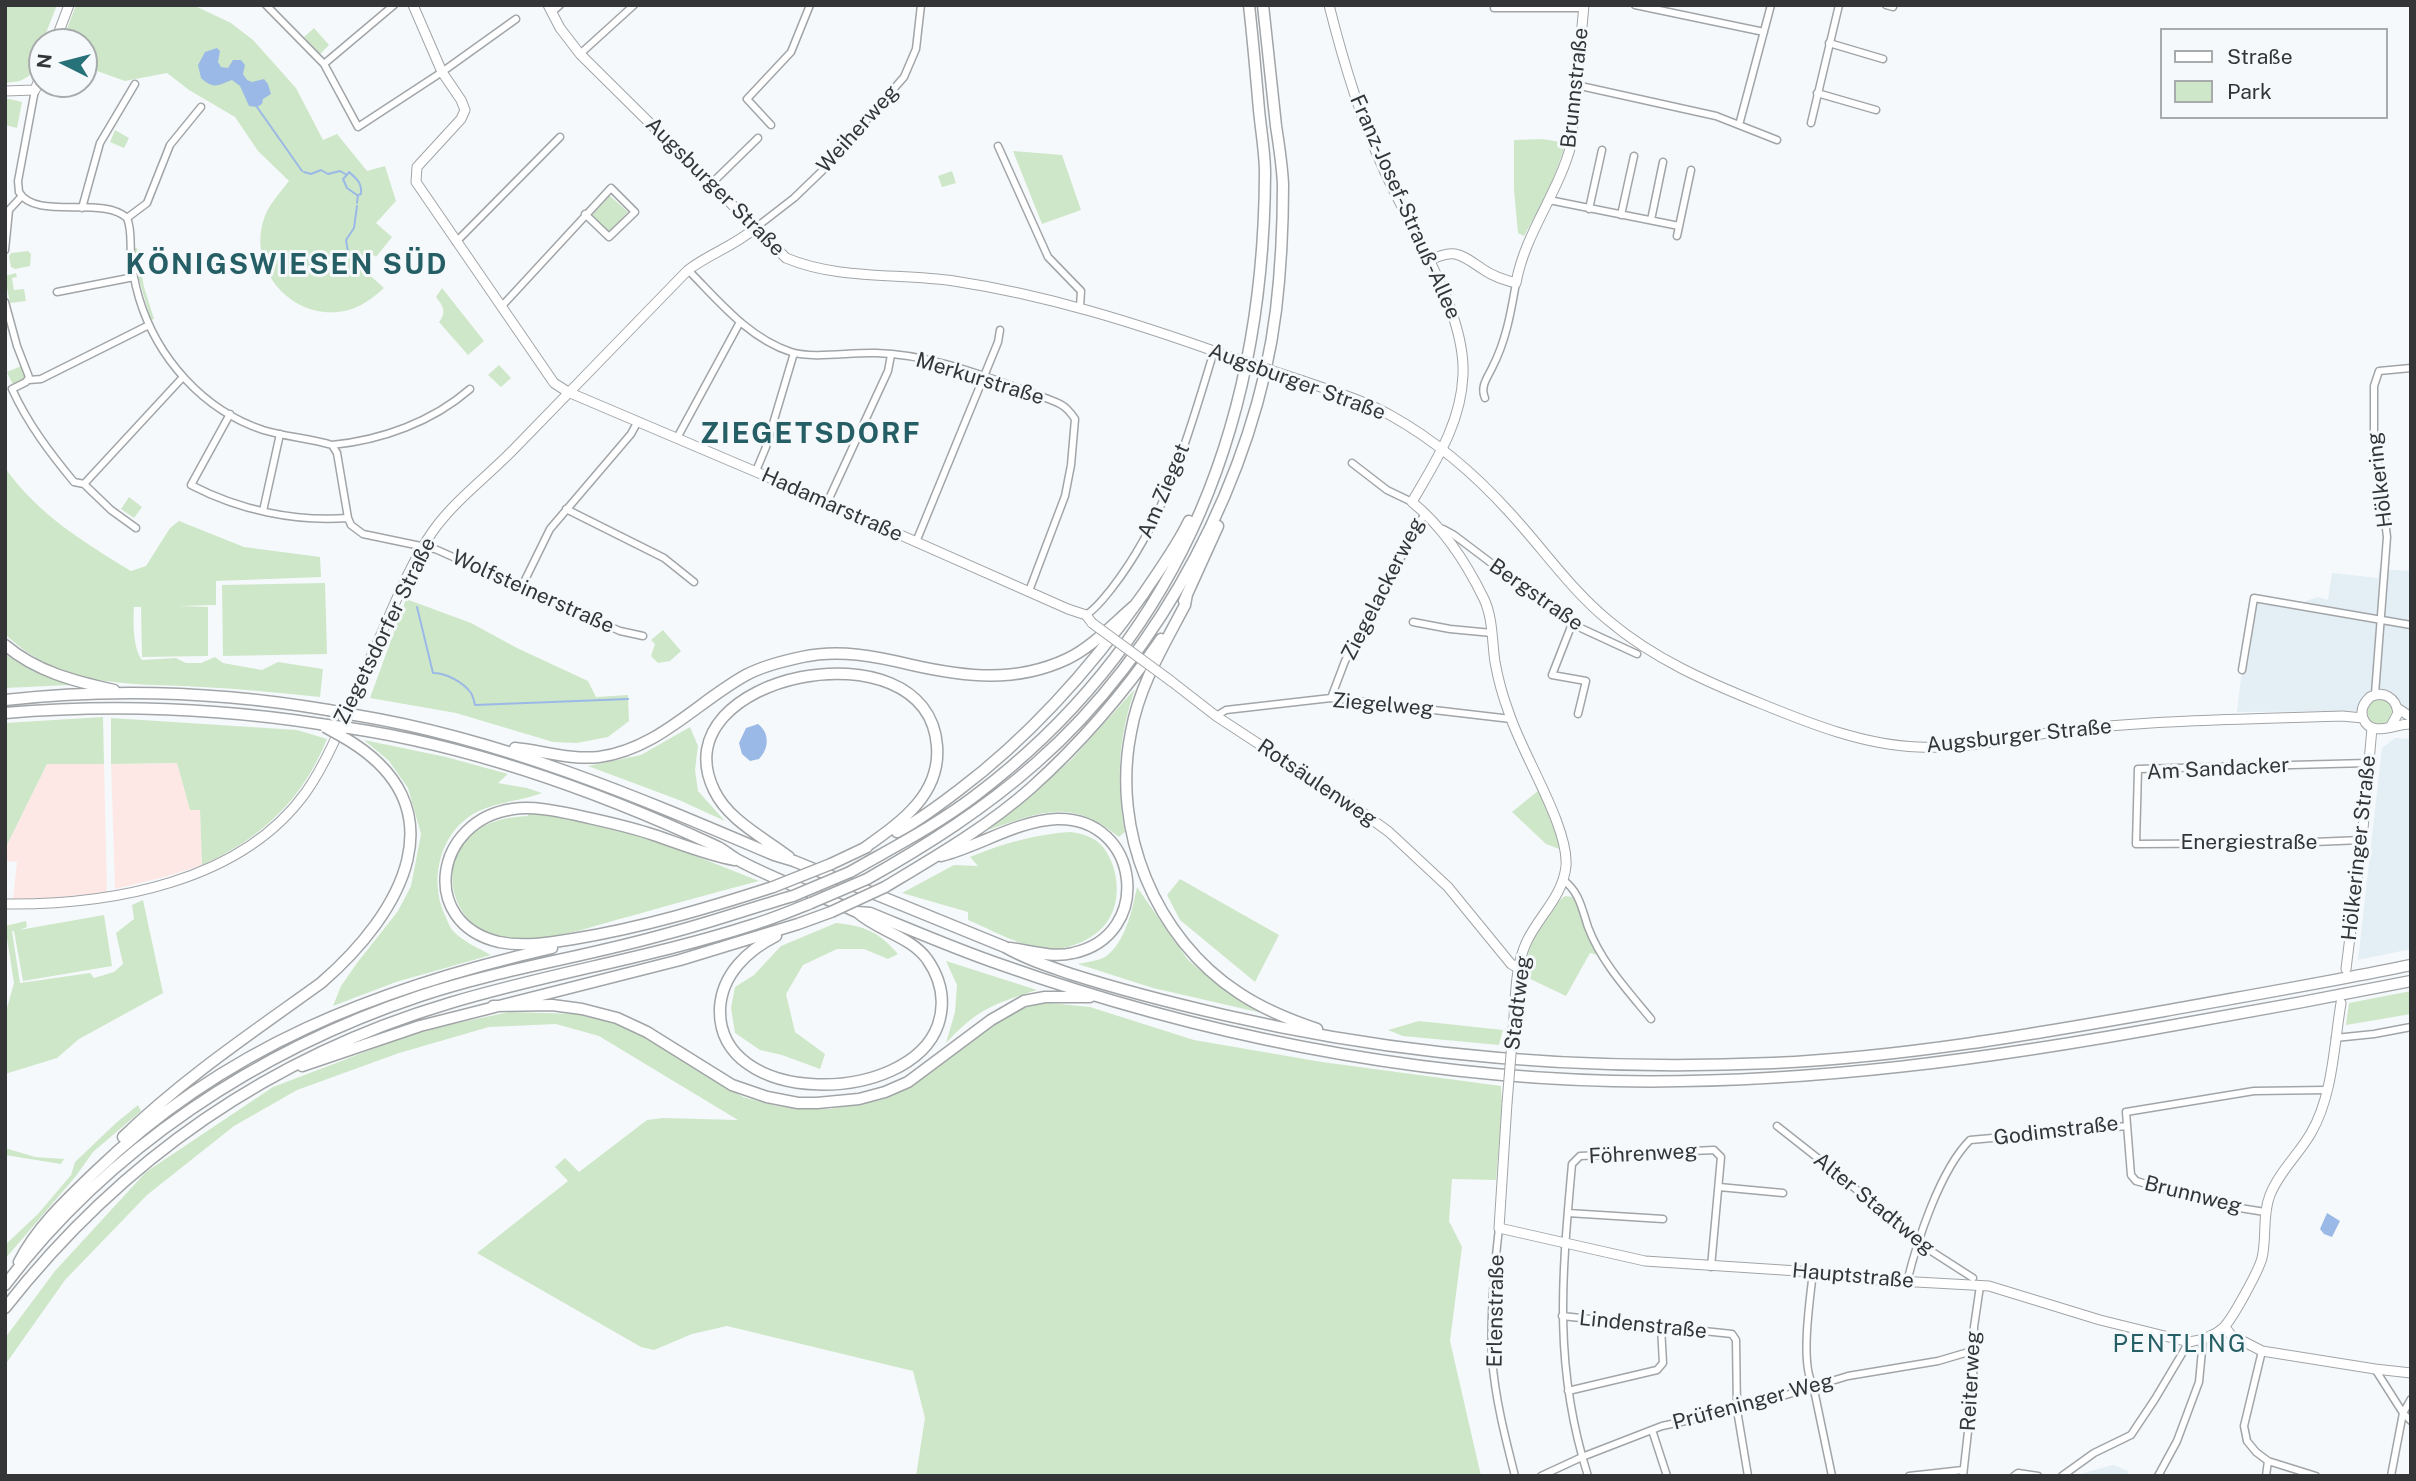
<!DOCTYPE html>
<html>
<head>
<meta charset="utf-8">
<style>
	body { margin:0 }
	#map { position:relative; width:2416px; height:1481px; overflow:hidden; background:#f5f9fb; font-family:"Public Sans",sans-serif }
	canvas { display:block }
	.frame { position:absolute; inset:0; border:7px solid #343536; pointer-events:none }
	.legend { position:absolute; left:2160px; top:28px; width:228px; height:91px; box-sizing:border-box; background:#f5f9fb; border:2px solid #a8abac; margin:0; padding:9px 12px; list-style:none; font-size:21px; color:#343536 }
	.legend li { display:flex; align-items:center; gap:14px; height:35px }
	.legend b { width:35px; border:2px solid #a8abac }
	.north { position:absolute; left:28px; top:28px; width:70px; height:70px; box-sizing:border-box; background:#f5f9fb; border:2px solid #a8abac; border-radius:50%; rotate:276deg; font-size:19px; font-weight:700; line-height:28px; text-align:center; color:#343536 }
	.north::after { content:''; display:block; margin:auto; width:24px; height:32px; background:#277178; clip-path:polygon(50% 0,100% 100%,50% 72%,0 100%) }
</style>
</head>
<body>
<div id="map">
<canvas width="2416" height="1481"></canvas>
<div class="frame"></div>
<ul class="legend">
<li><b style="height:9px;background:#fff"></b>Straße</li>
<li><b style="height:19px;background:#cfe7c9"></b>Park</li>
</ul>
<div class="north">N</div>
</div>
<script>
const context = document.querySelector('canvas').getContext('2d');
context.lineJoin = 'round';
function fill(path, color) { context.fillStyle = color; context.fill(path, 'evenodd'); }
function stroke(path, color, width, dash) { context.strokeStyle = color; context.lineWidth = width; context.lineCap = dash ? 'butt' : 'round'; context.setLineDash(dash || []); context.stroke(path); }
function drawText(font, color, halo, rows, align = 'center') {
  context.font = font + ' "Public Sans",sans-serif'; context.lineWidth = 6; context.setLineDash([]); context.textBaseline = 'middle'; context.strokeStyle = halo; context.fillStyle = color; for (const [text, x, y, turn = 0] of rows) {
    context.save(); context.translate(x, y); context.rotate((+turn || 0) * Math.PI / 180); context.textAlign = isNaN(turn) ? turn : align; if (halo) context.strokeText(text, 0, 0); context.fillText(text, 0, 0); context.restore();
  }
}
const built = new Path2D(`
	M2379 569 2411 571V711L2237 712 2241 678 2248 662 2251 645 2242 643 2251 594 2303 602 2318 597 2328 600 2332 573 2378 578Z
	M2395 738 2411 739V949L2358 960 2382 748Z
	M2113 1465 2128 1471 2127 1476H2073Z`);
const industrial = new Path2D(`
	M177 763 190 810 200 809 202 865 168 876 115 889 111 764Z
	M47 764H104L107 892 51 898 13 899 17 862 5 861V849Z`);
const green = new Path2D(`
	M5 5H57L29 76 20 81 5 83Z
	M76 5H193L231 23 253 40 296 88 323 140 337 134 367 171 385 166 396 201 376 223 392 237 376 257 374 255 365 266 366 268 364 270 384 288C374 297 365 304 352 309 299 326 248 275 263 222 267 206 279 194 289 181L258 151 235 117 189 90 167 73 125 81 97 71 84 77V42H62Z
	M314 28 329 45 320 54 304 37Z
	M5 98 22 102 17 128 5 125Z
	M115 130 129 138 124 148 110 142Z
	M1543 139 1566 143 1550 188 1524 236 1518 233 1514 190V140Z
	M1013 151 1062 155 1081 210 1042 224Z
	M952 171 956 183 942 187 938 176Z
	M609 195 628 212 609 232 590 214Z
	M134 248H137L144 287 154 319 151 320 135 266Z
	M28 251 31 254 30 266 15 269 11 267 9 256 11 253Z
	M16 273 17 277 12 278 14 290 24 289 26 301 10 303 7 288H5V276Z
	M442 288 484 341 468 355 439 322C447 312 443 306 436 297Z
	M499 365 511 378 501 387 488 375Z
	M21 366 25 378 13 385 7 372Z
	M5 468C39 515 82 541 131 571L146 566 170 528 179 521 244 547 320 557 321 577 216 581V605L179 606 208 607V656L142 657 141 607H134C133 623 133 648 142 660L176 658 186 663H201L215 657 223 663 262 670 278 662 323 669 320 697C281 693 241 689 202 687 129 683 62 689 5 634Z
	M129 497 142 507 134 518 121 509Z
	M325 583 327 654 223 656 222 585Z
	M406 599 471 623 517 648 588 681 596 697 628 695 629 721 608 737 577 743 553 742 456 713 370 698Z
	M663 630 681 651 670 661 658 663 651 656 655 644 651 640Z
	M5 651 70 684 69 685 5 688Z
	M1135 689C1118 738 1116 781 1125 832L1119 837C1070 797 1041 812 988 830L1071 760Z
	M2367 711a13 13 0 1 1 26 0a13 13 0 1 1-26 0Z
	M103 717 104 764H47L5 849V723Z
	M111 718 297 730 327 739C303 799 261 839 202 865L200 810H190L177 763 111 764Z
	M690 727 698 746 695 770 698 791 725 821 679 800 588 766 641 755Z
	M364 740 446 757 508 774 498 783 527 788 542 793C518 802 492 802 470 816 439 837 430 880 444 913 447 919 449 927 454 932 464 942 478 948 491 955L396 982 333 1006 341 986 357 963 398 911 411 886 421 834 408 788 389 761Z
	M1539 790 1562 850 1546 844 1512 812Z
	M528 813C608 819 686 852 759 881 716 892 673 904 631 916 588 927 545 945 500 937 455 928 436 870 469 837 485 821 507 817 528 816Z
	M1070 832C1082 833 1096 838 1103 847 1118 866 1122 898 1109 919 1098 938 1070 950 1049 949 1025 949 990 929 968 920V912L902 893 954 865 978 866 970 857C1005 843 1032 835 1070 832Z
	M1180 879 1279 935 1255 982 1180 920 1167 895Z
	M1137 887 1188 960 1227 992 1262 1013 1153 988 1078 964C1086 962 1098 961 1105 957 1126 942 1132 910 1137 887Z
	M1565 896 1572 897 1576 902 1598 955 1590 953 1566 996 1522 975 1532 941 1560 900Z
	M143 900 163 993 79 1039 57 1058 5 1074V1015L14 983 5 926 26 921 27 927 19 930 104 915 112 966 23 981 14 931H12L20 983 90 973 94 978 114 972 123 964 116 933 134 919 132 905Z
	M836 923C865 926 879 932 898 954L888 959 864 949H837L803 965 786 994 795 1032 825 1054 820 1069 782 1055 760 1050 735 1033 731 1008 735 987 754 975 781 946Z
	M946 961 1037 990C993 1004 978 1009 946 1043L955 1012 957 985Z
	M2411 991V1014L2346 1025 2349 1003Z
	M1040 1002 1090 1007 1194 1040 1322 1062 1501 1086 1502 1108 1496 1180 1452 1179 1449 1221 1462 1247 1450 1341 1481 1476H916L925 1418 913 1371 727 1326 692 1334 654 1350 641 1347 477 1253 568 1181 555 1167 565 1158 579 1172 647 1120 663 1118 738 1120 599 1036 556 1024 489 1027 399 1053 297 1090 234 1126 147 1195 65 1280 5 1365V1338L55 1271 146 1172 273 1087 420 1031 509 1012 580 1014 615 1023 643 1036 743 1097 777 1106 830 1109 883 1099 911 1086 994 1024 1016 1011Z
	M1419 1021 1503 1030 1499 1045 1403 1036 1388 1030Z
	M138 1105 141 1111 93 1152 76 1176 5 1259V1245L38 1214 71 1175 75 1162 116 1123Z
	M5 1148 35 1157 64 1159 61 1164 5 1155Z`);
const water = new Path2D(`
	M217 48 220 51 218 62 221 67 228 68 233 60H241L245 65 243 74 247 80 252 82 264 79 268 84 271 94 263 99 262 104 257 107 249 106 240 86 232 80C218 85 214 90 201 78L198 65 205 52Z
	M758 724C770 733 769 749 759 759L750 761 742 754 739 743 746 728Z
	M2327 1213 2340 1221 2332 1237 2324 1234 2320 1229Z`);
const stream = new Path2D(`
	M257 107 302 171
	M304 172 311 174 321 170 328 174 340 171 347 175 349 172C357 179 362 183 361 194L358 195 357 203
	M346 176 343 179 347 188 357 195
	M339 260 348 252 346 240 354 228 357 206
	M417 607 433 673C446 673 463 682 471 693 473 696 474 701 475 705L628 699`);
const street = new Path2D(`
	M266 5 324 64 358 127 442 72 516 19
	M1635 5 1764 32
	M1886 5 1893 7
	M1494 8H1584
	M552 12 560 5
	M1829 43 1883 59
	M580 54 634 5
	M324 64 394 5
	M1576 85 1716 116 1777 140
	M35 90 18 181 19 192C36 221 102 195 127 218 132 230 130 243 131 255 132 270 135 284 139 298 157 358 203 410 263 430 286 437 309 438 332 445L337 453 348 518 351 525 363 534 435 549 620 631 643 636
	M1817 93 1876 110
	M1811 123 1839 5
	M771 125 747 99 791 52 810 5
	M1739 125 1771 5
	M998 146 1048 257 1081 291 1080 307
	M711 184 758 138
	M1549 200 1679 226
	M82 208 100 143 135 84
	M1589 209 1602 150
	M1621 215 1634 156
	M127 218 147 203 170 145 201 107
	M1651 220 1663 162
	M754 229 794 198 822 171 904 77 916 49 921 5
	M1677 236 1691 170
	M456 242 560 137
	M5 250 9 210 21 197
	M688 270C718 300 748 338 791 352 814 359 850 352 876 353 923 354 971 371 1015 387 1029 393 1046 397 1060 404 1066 407 1071 413 1075 419L1071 465 1065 496 1029 591
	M57 292 134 277
	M5 302 17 346 29 377 26 382 12 389C28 424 50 453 74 482L84 484 111 510 136 528
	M502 306 611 188 635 212 609 237 585 214
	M29 380 41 379 149 325
	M1485 398C1480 387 1487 378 1492 368 1506 341 1511 312 1516 283
	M230 414 191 485C239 510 294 522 348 518
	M677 438 740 322
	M332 445C382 440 432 422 470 389
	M1352 463 1387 490 1412 502
	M756 471 766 447 794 353
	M84 484 183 377
	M827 503 888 371 891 355
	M566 509 664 558 694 582
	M263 511 280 434
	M1443 529 1454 535 1572 624 1637 654
	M916 542 998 342 1000 330
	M522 586 550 529 631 434 638 421
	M1086 615C1097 608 1104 598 1112 588 1166 519 1189 433 1214 351
	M1413 622 1450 629 1492 633
	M1572 624 1552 675 1586 681 1578 714
	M2242 670 2254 598 2411 625
	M2375 694 2387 537 2374 431V386L2379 371 2411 368
	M1331 698 1345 661 1425 513
	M1216 716 1226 710 1331 698 1511 719
	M2362 840 2290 843 2136 844 2138 769 2368 763
	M1563 880C1579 891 1582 909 1588 927 1601 962 1628 991 1651 1019
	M2335 1038 2374 1034 2411 1027
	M1777 1126 1843 1178 1917 1242 1973 1278
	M1719 1187 1783 1193
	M2265 1212 2221 1205 2136 1181 2131 1175 2126 1112 2254 1091 2327 1090
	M1568 1213 1663 1219
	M1499 1228C1494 1271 1490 1315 1492 1358 1495 1398 1505 1437 1515 1476
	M1813 1272C1810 1299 1800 1364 1813 1385L1832 1476
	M1907 1282C1917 1241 1940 1170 1970 1140L2127 1126
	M1562 1316 1732 1334 1736 1340 1737 1410 1748 1476
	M2262 1351 2244 1426 2247 1441 2256 1452 2268 1461 2316 1476
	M2375 1369 2403 1413 2411 1421
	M1568 1391 1657 1370 1663 1363 1661 1327
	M1652 1430 1667 1476
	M1541 1476 1582 1457 1662 1426 1737 1410 1848 1376 1938 1361 1972 1351
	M1588 1476C1553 1366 1562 1276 1572 1164L1580 1156 1714 1150 1721 1157 1711 1267
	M1909 1476 1963 1470
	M1963 1476 1973 1387 1974 1327 1980 1286
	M2014 1476 2018 1473 2038 1476
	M2062 1476 2094 1453 2131 1435 2155 1399 2189 1342
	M2158 1476 2177 1441 2199 1382 2203 1340
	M2266 1476 2268 1461
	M2391 1476 2403 1413 2411 1399`);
const secondary = new Path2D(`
	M413 5 442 72 461 100 465 110 461 119 417 167 416 182 554 383 568 392 801 491 1068 609 1086 615 1092 623
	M548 5 560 28 580 54 786 258C838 280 899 273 954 281 1047 295 1136 323 1225 355
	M1329 5C1343 61 1359 115 1383 168 1409 227 1466 310 1463 375 1461 424 1435 462 1412 502 1443 527 1467 564 1484 599 1493 618 1492 642 1495 662 1498 679 1503 697 1509 713 1522 754 1569 827 1566 866 1563 896 1539 916 1527 941 1514 968 1516 1000 1513 1030
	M55 42 69 5
	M5 91 35 90 42 72
	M1428 261C1456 247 1461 255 1484 270 1494 277 1505 280 1516 283 1525 233 1558 194 1571 145L1584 5
	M1303 381C1332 391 1363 400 1390 415 1435 440 1476 475 1511 514 1544 550 1571 590 1609 621 1654 659 1707 682 1762 704 1811 724 1864 745 1918 747 1974 750 2030 733 2086 728 2171 720 2257 719 2342 716L2363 718
	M1171 681 1216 716 1352 805 1389 832 1448 887 1511 964 1518 968
	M2397 708 2411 717
	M2391 726 2398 713C2396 698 2384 690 2370 697 2364 703 2360 709 2363 718 2371 739 2396 723 2411 724
	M5 904C110 905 241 883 306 792 332 755 351 701 370 659 389 619 408 566 433 531 455 500 488 476 515 448 573 389 630 329 688 270 709 254 734 246 754 229
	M2346 969 2362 840 2372 728
	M1507 1103 1499 1228 1645 1261 1813 1272 1862 1279 1989 1286 2100 1320 2189 1342C2201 1340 2214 1336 2223 1328 2232 1320 2259 1270 2262 1258 2267 1237 2262 1215 2270 1195 2279 1172 2299 1154 2311 1133 2333 1095 2334 1045 2341 1003
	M2225 1327 2231 1335 2262 1351 2375 1369 2411 1373`);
const highway = new Path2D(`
	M1187 594 1185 605C1164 645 1139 686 1131 732 1111 830 1155 938 1239 993 1263 1009 1290 1020 1317 1029
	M1184 601 1218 526
	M5 645C37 672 74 681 114 690
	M5 700C111 688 223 692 328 710
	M5 713C111 704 215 708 320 724
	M355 715C502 739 638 797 774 855L794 861 1005 947C1026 959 1048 966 1071 974 1121 990 1172 1003 1224 1015 1404 1057 1588 1071 1773 1063 1904 1057 2035 1034 2164 1011 2246 996 2329 982 2411 965
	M349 728C476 747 602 793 718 847 726 851 732 857 740 861 777 881 819 895 857 912L870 913C914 931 958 950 1002 965 1197 1034 1406 1076 1613 1081 1806 1085 1997 1058 2186 1023 2261 1010 2336 996 2411 981
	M515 748C543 751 571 760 599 757 658 749 697 702 746 675 763 666 783 661 802 657 839 649 875 656 912 665 965 677 1016 683 1067 659 1092 647 1113 624 1134 606
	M897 832C919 821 939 805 959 790 1032 735 1091 668 1144 593 1160 569 1177 546 1189 521
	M941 856C980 846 1016 821 1057 819 1141 817 1154 936 1073 953 1052 958 1031 951 1010 948
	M789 857C763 837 728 820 714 790 658 674 928 620 937 746 941 796 898 824 863 849
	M735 860C707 855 681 844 654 835 628 826 602 821 576 815 557 811 533 806 513 809 434 820 418 923 499 942 523 947 549 943 573 939 641 928 708 908 773 887
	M831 864 867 847
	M850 872C892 848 937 825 976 795 1180 640 1264 425 1265 173 1265 153 1261 131 1259 110 1256 75 1253 40 1249 5
	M867 879C927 845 984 809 1036 763 1161 654 1256 474 1276 310 1281 268 1283 226 1283 184 1282 165 1279 145 1276 126 1272 86 1267 45 1263 5
	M885 887C935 857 987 827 1031 788 1080 744 1124 693 1161 639
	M776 936C748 950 722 974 720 1008 716 1108 909 1106 938 1025 946 1001 941 979 927 959 910 936 878 931 857 912
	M493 1006 552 1005 582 1009 617 1018 647 1032 732 1085 767 1097 798 1103H817L859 1099 885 1092 908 1082 991 1020 1024 1001 1045 997H1090
	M302 1066 420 1026 680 960 798 924 831 912
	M123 1137C184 1078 253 1032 321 983 402 913 463 806 343 737
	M19 1262C37 1227 66 1200 94 1173 225 1046 378 988 552 948
	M5 1285C109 1148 258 1050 420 996 501 969 585 957 666 934 709 923 751 908 793 896
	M5 1308C122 1159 268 1057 450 1003 550 973 653 957 752 925 772 919 791 911 811 903`);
const secondaryBridge = new Path2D(`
	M1225 355 1303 381
	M1092 623 1171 681
	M1507 1103 1513 1030`);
const highwayBridge = new Path2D(`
	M328 710 355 715
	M320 724 349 728
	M325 727 343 737
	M773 887 831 864
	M793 896 850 872
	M811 903 867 879
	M831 912 885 887`);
const streetNames = [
	["Brunnstraße",1575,88,-84],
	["Weiherweg",858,129,-48],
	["Augsburger Straße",715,187,45],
	["Franz-Josef-Strauß-Allee",1405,207,66],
	["Merkurstraße",980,379,17],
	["Augsburger Straße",1297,382,20],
	["Hölkering",2380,480,-97],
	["Am Zieget",1164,491,-67],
	["Hadamarstraße",832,505,24],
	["Ziegelackerweg",1383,589,-63],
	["Wolfsteinerstraße",533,592,24],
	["Bergstraße",1536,595,35],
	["Ziegetsdorfer Straße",385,631,-64],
	["Ziegelweg",1383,705,5],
	["Augsburger Straße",2019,736,-6],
	["Am Sandacker",2218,769,-3],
	["Rotsäulenweg",1317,783,34],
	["Energiestraße",2249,843],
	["Hölkeringer Straße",2359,848,-84],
	["Stadtweg",1518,1003,-83],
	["Godimstraße",2056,1131,-7],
	["Föhrenweg",1643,1154,-3],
	["Brunnweg",2193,1195,14],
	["Alter Stadtweg",1874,1204,39],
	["Hauptstraße",1853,1276,5],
	["Erlenstraße",1496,1311,-89],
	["Lindenstraße",1643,1325,6],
	["Reiterweg",1971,1381,-87],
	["Prüfeninger Weg",1753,1402,-15]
];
const quarterNames = [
	["PENTLING",2180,1345]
];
const districtNames = [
	["KÖNIGSWIESEN SÜD",287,265],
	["ZIEGETSDORF",811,434]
];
fill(built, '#e4eef5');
fill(industrial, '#fee8e6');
fill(green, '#cfe7c9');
fill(water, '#9bb9e6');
stroke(stream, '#9bb9e6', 2);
stroke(street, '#a2a5a8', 9);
stroke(secondary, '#a2a5a8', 11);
stroke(highway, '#a2a5a8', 13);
stroke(street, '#fff', 6);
stroke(secondary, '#fff', 9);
stroke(highway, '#fff', 10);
stroke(secondaryBridge, '#a2a5a8', 11, []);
stroke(highwayBridge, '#a2a5a8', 13, []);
stroke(secondaryBridge, '#fff', 9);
stroke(highwayBridge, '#fff', 10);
drawText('21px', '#343536', '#f5f9fb', streetNames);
context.letterSpacing = '2px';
drawText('24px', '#255f65', '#f5f9fb', quarterNames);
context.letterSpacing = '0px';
context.letterSpacing = '2px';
drawText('bold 28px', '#255f65', '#f5f9fb', districtNames);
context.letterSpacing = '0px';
</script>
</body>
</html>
